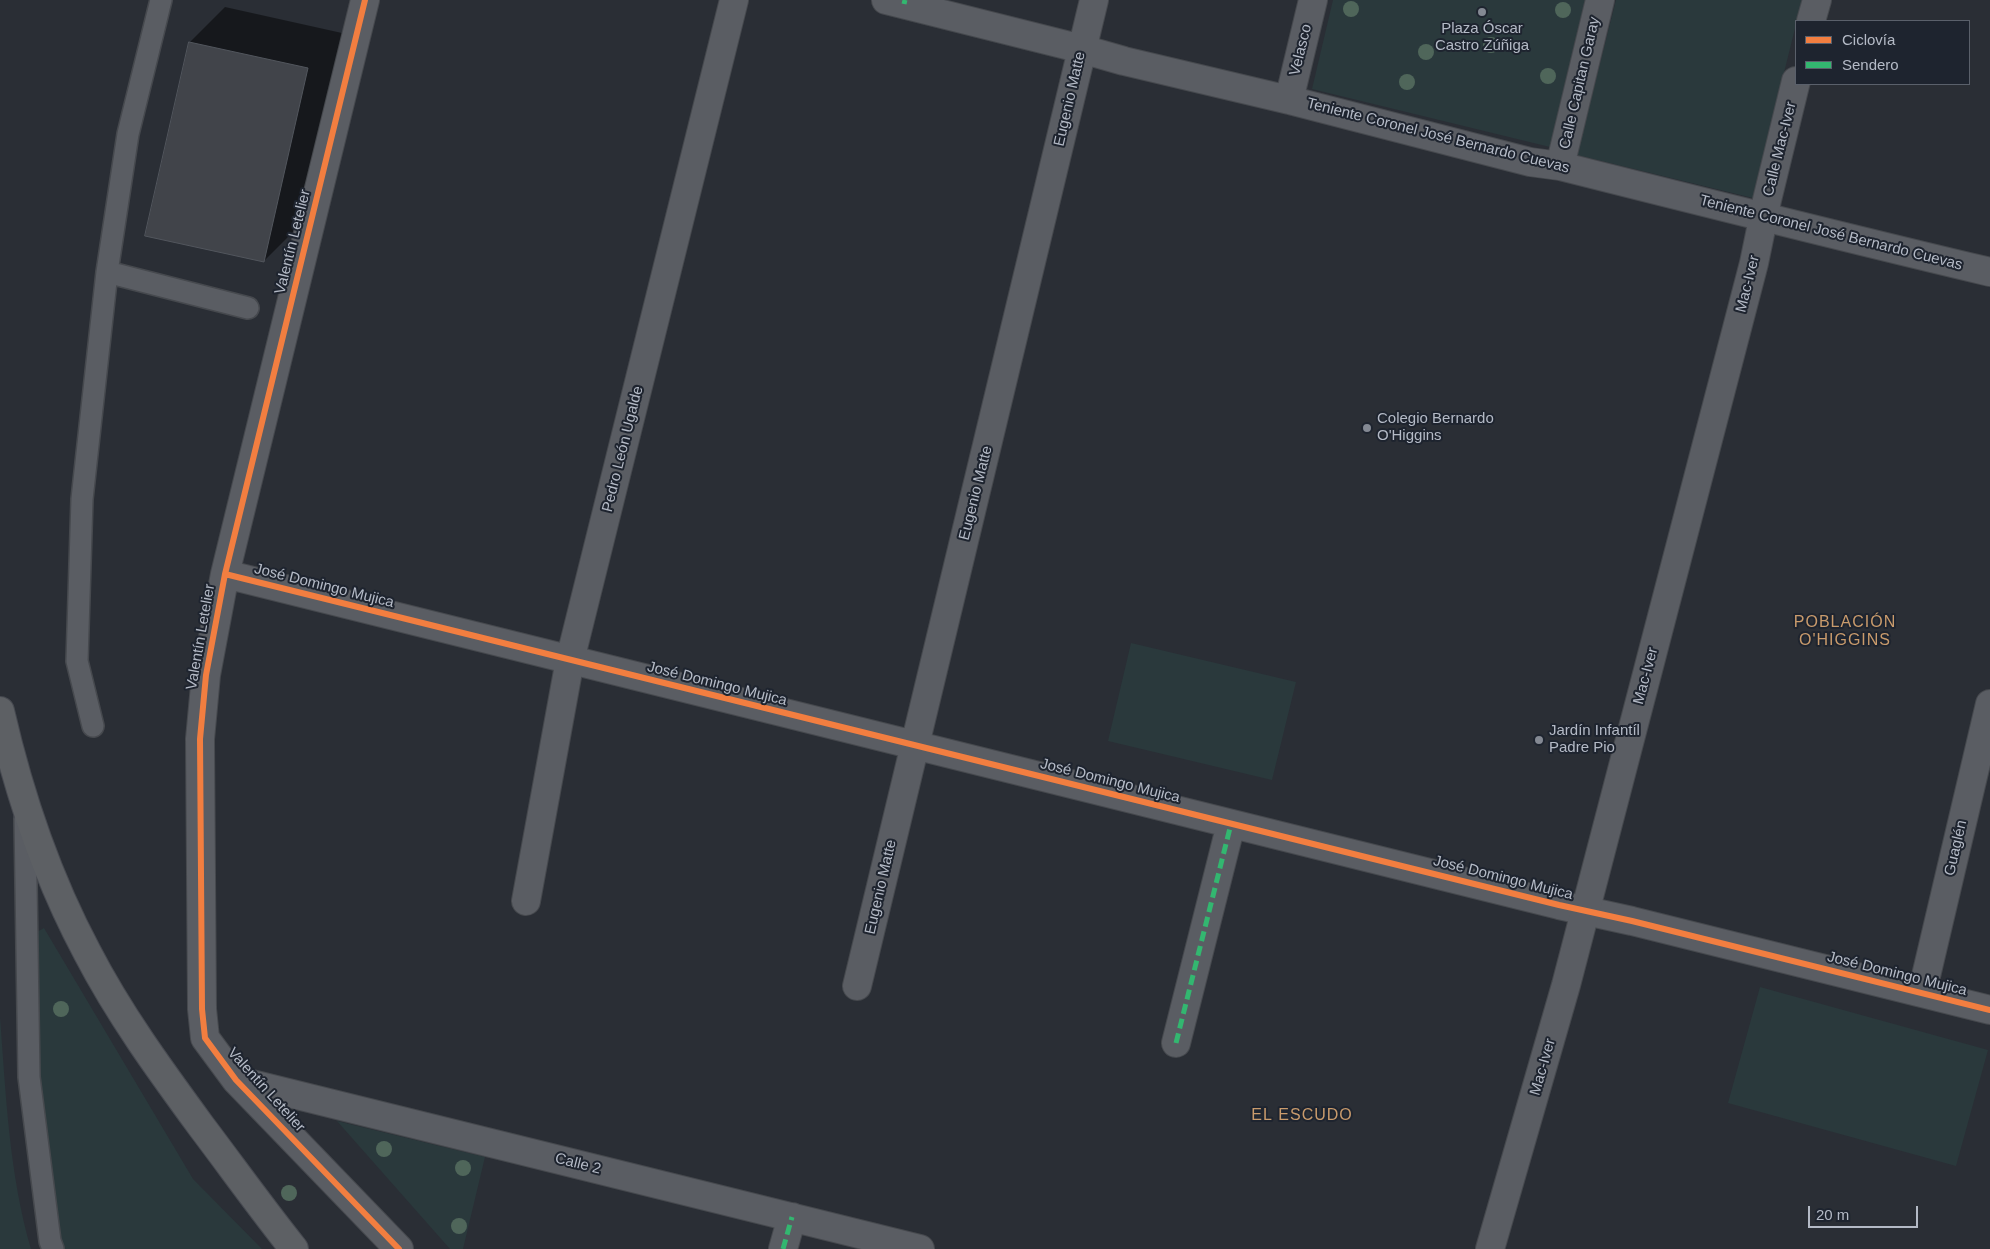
<!DOCTYPE html>
<html>
<head>
<meta charset="utf-8">
<style>
	body { margin:0 }
	#map { position:relative; width:1990px; height:1249px; overflow:hidden; background:#2a2e35; font-family:Helvetica,sans-serif }
	canvas { display:block }
	.legend { position:absolute; left:1795px; top:20px; width:175px; height:65px; box-sizing:border-box; background:#1e242f; border:1px solid #5a606b; margin:0; padding:6px 9px; list-style:none; font-size:15px; color:#b4bac6 }
	.legend li { display:flex; align-items:center; gap:10px; height:25px }
	.legend b { width:25px; border:1px solid #5a606b }
	.scale { position:absolute; left:1808px; top:1206px; width:110px; height:22px; box-sizing:border-box; border:2px solid #b4bac6; border-top:0; padding-left:6px; font-size:15px; line-height:18px; white-space:nowrap; color:#b4bac6; -webkit-text-stroke:4px #1e242f; paint-order:stroke }
</style>
</head>
<body>
<div id="map">
<canvas width="1990" height="1249"></canvas>
<ul class="legend">
<li><b style="height:6px;background:#f27e40"></b>Ciclovía</li>
<li><b style="height:6px;background:#33b770"></b>Sendero</li>
</ul>
<div class="scale">20 m</div>
</div>
<script>
const context = document.querySelector('canvas').getContext('2d');
context.lineJoin = 'round';
function fill(path, color) { context.fillStyle = color; context.fill(path, 'evenodd'); }
function stroke(path, color, width, dash) { context.strokeStyle = color; context.lineWidth = width; context.lineCap = dash ? 'butt' : 'round'; context.setLineDash(dash || []); context.stroke(path); }
function drawText(font, color, halo, rows, align = 'center') {
  context.font = font + ' Helvetica,sans-serif'; context.lineWidth = 4; context.setLineDash([]); context.textBaseline = 'middle'; context.strokeStyle = halo; context.fillStyle = color; for (const [text, x, y, turn = 0] of rows) {
    context.save(); context.translate(x, y); context.rotate((+turn || 0) * Math.PI / 180); context.textAlign = isNaN(turn) ? turn : align; if (halo) context.strokeText(text, 0, 0); context.fillText(text, 0, 0); context.restore();
  }
}
const green = new Path2D(`
	M1333 0H1585L1550 147 1312 89Z
	M1616 0H1802L1753 198 1577 155Z
	M1131 643 1296 682 1272 780 1108 741Z
	M44 928 193 1179 262 1249H60L33 1071 35 933Z
	M1760 987 1988 1050 1956 1166 1728 1103Z
	M0 1017C6 1095 9 1173 31 1249H0Z
	M337 1121 485 1157 463 1249H450Z`);
const shadow = new Path2D(`
	M225 7 342 33 299 226 264 261 190 42Z`);
const building = new Path2D(`
	M189 42 308 68 264 262 145 236Z`);
const service = new Path2D(`
	M107 272 248 308
	M93 726 77 661 82 499 107 272 128 134 161 0
	M25 819 29 1077 50 1241 53 1249`);
const minor = new Path2D(`
	M365 0 225 574 206 675 200 739 202 1009 205 1038 236 1080 399 1249
	M886 0 1082 49 1124 61 1289 100 1530 162 1560 166C1703 202 1846 238 1990 272
	M1289 100 1313 0
	M1560 166 1600 0
	M225 574 1559 905 1632 921 1990 1010
	M526 901 570 660 734 0
	M857 986 1094 0
	M1922 993 1990 704
	M1176 1043 1231 824
	M236 1080 920 1249
	M783 1249 792 1217`);
const tertiary = new Path2D(`
	M1811 21 1817 0
	M1490 1249 1566 985 1754 263 1767 200 1796 81`);
const trunk = new Path2D(`
	M0 711C19 794 47 877 87 952 119 1014 160 1070 201 1126 232 1167 262 1209 294 1249`);
const quiet = new Path2D(`
	M904 4 905 0
	M1176 1043 1231 824
	M783 1249 792 1217`);
const cycleway = new Path2D(`
	M365 0 225 574 206 675 200 739 202 1009 205 1038 236 1080 399 1249
	M225 574 1559 905 1632 921 1990 1010`);
const trees = [
	[1351,9],
	[1563,10],
	[1491,45],
	[1426,52],
	[1548,76],
	[1407,82],
	[61,1009],
	[384,1149],
	[463,1168],
	[289,1193],
	[459,1226]
];
const markers = [
	[1482,12,5,"#848993"],
	[1367,428,5,"#848993"],
	[1539,740,5,"#848993"]
];
const poiNames = [
	["Plaza Óscar",1482,29,"center"],
	["Castro Zúñiga",1482,46,"center"],
	["Colegio Bernardo",1377,419],
	["O'Higgins",1377,436],
	["Jardín Infantíl",1549,731],
	["Padre Pio",1549,748]
];
const streetNames = [
	["Velasco",1301,50,-76],
	["Calle Capitan Garay",1580,83,-77],
	["Eugenio Matte",1070,99,-77],
	["Teniente Coronel José Bernardo Cuevas",1438,136,14],
	["Calle Mac-Iver",1780,149,-76],
	["Teniente Coronel José Bernardo Cuevas",1831,233,14],
	["Valentín Letelier",293,242,-76],
	["Mac-Iver",1748,284,-76],
	["Pedro León Ugalde",623,449,-76],
	["Eugenio Matte",976,493,-76],
	["José Domingo Mujica",324,586,14],
	["Valentín Letelier",201,637,-80],
	["Mac-Iver",1646,676,-75],
	["José Domingo Mujica",717,684,14],
	["José Domingo Mujica",1110,781,14],
	["Guaglén",1956,848,-77],
	["José Domingo Mujica",1503,878,14],
	["Eugenio Matte",881,887,-77],
	["José Domingo Mujica",1897,974,14],
	["Mac-Iver",1543,1067,-74],
	["Valentín Letelier",266,1090,48],
	["Calle 2",578,1164,14]
];
const neighbourhoodNames = [
	["POBLACIÓN",1845,623],
	["O'HIGGINS",1845,641],
	["EL ESCUDO",1302,1116]
];
fill(green, '#2a393c');
fill(shadow, '#0007');
fill(building, '#41444a');
stroke(building, '#52565d', 1);
stroke(service, '#46494e', 24);
stroke(minor, '#46494e', 30);
stroke(tertiary, '#46494e', 30);
stroke(trunk, '#474a51', 30);
stroke(service, '#5a5d63', 21);
stroke(minor, '#5a5d63', 28);
stroke(tertiary, '#5a5d63', 28);
stroke(trunk, '#5d6064', 28);
stroke(quiet, '#33b770', 5, [10, 5]);
stroke(cycleway, '#f27e40', 6);
context.fillStyle = '#4f665a';
for (const [x, y] of trees) { context.beginPath(); context.arc(x, y, 8, 0, 2 * Math.PI); context.fill(); }
for (const [x, y, r, color] of markers) { const dot = new Path2D(); dot.arc(x, y, r, 0, 2 * Math.PI); context.fillStyle = color; context.fill(dot); stroke(dot, '#1e242f', 2); }
drawText('15px', '#b4bac6', '#1e242f', poiNames, 'left');
drawText('15px', '#b4bac6', '#1e242f', streetNames);
context.letterSpacing = '1px';
drawText('16px', '#c99b6c', '#1e242f', neighbourhoodNames);
context.letterSpacing = '0px';
</script>
</body>
</html>
